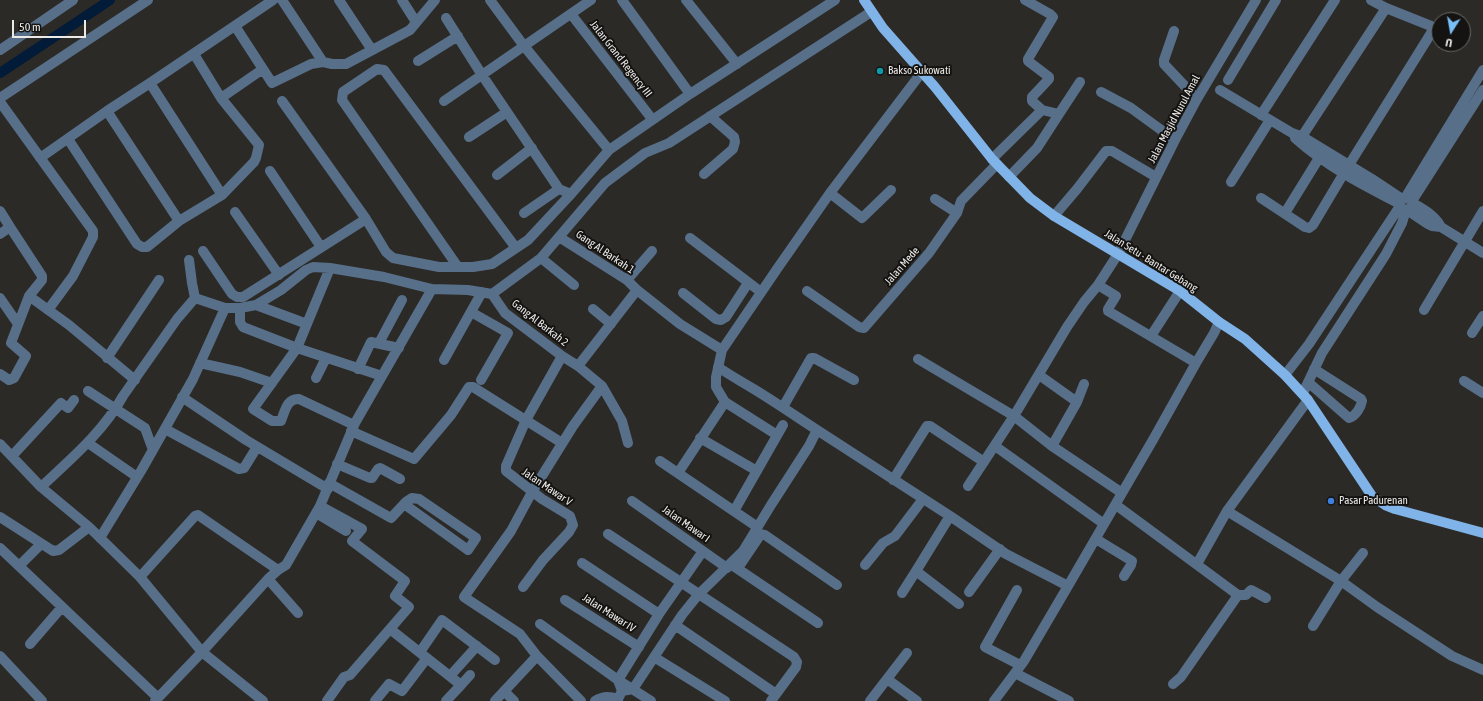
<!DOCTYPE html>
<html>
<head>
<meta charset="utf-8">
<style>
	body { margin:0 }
	#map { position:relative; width:1483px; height:701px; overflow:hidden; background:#2c2a26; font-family:"Asap Condensed",sans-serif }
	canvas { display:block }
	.north { position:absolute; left:1431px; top:12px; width:40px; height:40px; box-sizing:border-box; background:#141311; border:1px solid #6a6967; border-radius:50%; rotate:191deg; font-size:11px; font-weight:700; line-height:16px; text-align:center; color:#ebeae7 }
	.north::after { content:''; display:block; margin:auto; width:14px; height:18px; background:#78bff7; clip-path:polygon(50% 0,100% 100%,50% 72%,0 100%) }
	.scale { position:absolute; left:12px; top:20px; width:74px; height:18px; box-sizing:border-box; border:2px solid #ebeae7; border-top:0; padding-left:5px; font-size:12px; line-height:14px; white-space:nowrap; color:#ebeae7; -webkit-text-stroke:3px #141311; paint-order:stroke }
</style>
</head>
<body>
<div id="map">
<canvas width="1483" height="701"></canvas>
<div class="north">U</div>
<div class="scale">50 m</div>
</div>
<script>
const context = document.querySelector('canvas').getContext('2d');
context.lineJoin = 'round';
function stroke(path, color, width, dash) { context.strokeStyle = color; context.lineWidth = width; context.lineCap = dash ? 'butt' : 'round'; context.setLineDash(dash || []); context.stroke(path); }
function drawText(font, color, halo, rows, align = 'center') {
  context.font = font + ' "Asap Condensed",sans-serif'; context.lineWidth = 4; context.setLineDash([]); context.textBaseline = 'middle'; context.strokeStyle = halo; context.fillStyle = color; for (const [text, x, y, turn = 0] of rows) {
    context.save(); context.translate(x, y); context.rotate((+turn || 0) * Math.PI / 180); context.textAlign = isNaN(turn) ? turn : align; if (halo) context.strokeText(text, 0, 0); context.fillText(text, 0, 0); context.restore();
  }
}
const canal = new Path2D(`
	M0 73 110 0`);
const minor = new Path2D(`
	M282 0 323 62
	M339 0 372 50
	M402 0 416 22
	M490 0 524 46 609 150
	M622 0 690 94
	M686 0 737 64
	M571 14 652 119
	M446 18 482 75 559 189 571 194
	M235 26 272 83 311 64 323 62 332 64H346L410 30 435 0
	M1174 31 1164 60V64L1197 99
	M0 50 73 0
	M418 61 458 36
	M1228 80 1276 0
	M150 83 222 195
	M1220 90 1292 133 1303 137 1372 179 1402 199
	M1101 92 1131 108 1175 140
	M0 98 148 0
	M221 98 263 69
	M282 101 366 219 386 252 393 258 439 267H473L492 264 528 240 571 194 609 150 690 94 835 0
	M444 101 591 0
	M0 102 93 231V237L73 276 48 310
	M1042 110 1059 114 1080 82
	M107 111 179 221
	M1261 115 1335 0
	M469 137 507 112
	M1295 138C1326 166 1363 185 1400 204
	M68 139 137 244 142 247H147L179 221 222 195 254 162 256 158 259 145 221 98 194 54
	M1299 141 1386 8
	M40 158 107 111 150 83 273 0
	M992 159 1042 110 1032 101V97L1049 79V77L1028 61V59L1053 17 1050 14 1025 0
	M270 171 321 247
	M704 174 733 149 735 142 734 137 710 116
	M497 175 532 148
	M1009 177 1037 148 1059 114
	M1231 182 1270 120
	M830 193 862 218 891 190
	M1261 198 1305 227 1309 228 1313 225 1344 173 1433 30 1431 26 1386 8 1371 0
	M1405 198 1410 199 1413 203 1412 207 1407 210 1402 209 1400 206V201L1405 198 1483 70
	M935 199 957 213
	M1412 201 1483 90
	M1413 203C1424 210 1435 215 1441 227
	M1407 210 1428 224 1432 226 1441 227 1483 253
	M0 211 10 227 0 234
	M235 212 279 275
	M524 213 559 189
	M1285 213 1319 158
	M1054 216 1077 189 1106 151H1112L1156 177
	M559 237 627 280 637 290 680 324 722 350
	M690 238 761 292
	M203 251 232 294 237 297H243L366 219
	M541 258 574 285
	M458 267 342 100 343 92 377 69 384 70 516 248
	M330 268 297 348 253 409 272 421H281C285 411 287 398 299 399L354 425
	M627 280 652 251
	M1098 285 1116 296 1108 309V311L1196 363
	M807 291 859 327 864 328 929 253 957 213 961 201 997 164
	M683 293 716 319 721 320 726 317 748 283
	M492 294 505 313 562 356 578 366 602 386 622 421 628 443
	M29 296 69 325 135 380
	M0 298 18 324
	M195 298 225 308
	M256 305 307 324
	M240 308V322L243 327 297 348 382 376
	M593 309 611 324
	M1424 310 1483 211
	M471 312 508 333 481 380
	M1472 333 1483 316
	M1151 336 1180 291
	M379 343 402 300
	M107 358 159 280
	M918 359 1014 416 1052 446 1077 402 1084 384
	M444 360 482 292
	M200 363 240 372 272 383
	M578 366 637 290
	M358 369 371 342 399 348
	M0 374 9 380 14 378 26 356 11 343 29 296 42 280V276L10 227
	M1039 375 1077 402
	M1285 375 1309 344 1400 206
	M316 378 326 358
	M1464 381 1483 393
	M1308 382 1349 418C1356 416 1361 407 1362 401L1361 399 1314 369
	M88 391 145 428 153 450
	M1303 393 1322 353 1386 254 1402 223 1406 210
	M182 397 246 440 328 489
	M725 402 777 435
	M783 407 811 358H814L854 380
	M165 429 239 469 244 468 257 447
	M817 430 950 516 1006 554 1068 586
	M351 431 414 459 451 415 469 387H473L562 443
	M700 438 757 471
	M88 443 137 477
	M0 444 41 487 89 527
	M995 446 1104 524
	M1052 446 1122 493
	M12 456 61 403 68 408 74 400
	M660 461 753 524
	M337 464 370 478H372L378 469 380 468 400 479
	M678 473 725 402 716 387V377L722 350 777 269 830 193 922 72
	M893 480 927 426H930L984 462
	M329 483 391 518 406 502 412 498 419 499 476 538 468 550 404 504
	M968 486 1014 416 1067 327 1084 302 1098 285 1118 254 1175 140 1197 99 1256 0
	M41 487C71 459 103 432 123 396L177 319 195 298 192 283 189 260
	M632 501 727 568
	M1116 505 1238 595H1246L1251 590 1266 598
	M320 506 362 529 352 541 405 581 395 596 409 607 350 675 344 677 327 701
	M734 511 783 425
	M1227 511 1341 581 1377 607 1452 656 1483 670
	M316 513 346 531
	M950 516 916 571 959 604
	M0 517 53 551 59 550 89 527 140 577 202 652 263 701
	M608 534 794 657 797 662 796 667 771 701
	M100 538 141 471 193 379 225 308H240L256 305 281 290 306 270 313 267 330 268 384 277 432 289 468 290 492 294 541 258 605 183 645 153 669 143 871 12
	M1096 539 1132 561 1131 565 1124 576
	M0 548 158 698
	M582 563 659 614
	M1197 564 1227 511 1308 400
	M732 565 818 623
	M865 565 883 543 895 536 923 499
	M19 566 41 544
	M738 568 761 534 765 535 837 585
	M140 577 195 516 198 515 278 570
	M268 579 298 613
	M523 587 543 560 569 532 573 525 570 516 542 499 506 471V466L526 420 562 356
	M1017 590 985 647 1020 665
	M969 592 1000 549
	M902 593 916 571
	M565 600 639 647
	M540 624 618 680 651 701
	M675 625 776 694
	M1313 626 1341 581 1363 553
	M390 629 461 685 470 675
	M30 644 62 607
	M420 652 442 620 495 660
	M0 656 42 701
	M654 657 725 701
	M1015 673 1069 701
	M450 676 477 646
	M887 679 917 701
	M1173 684 1181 677 1238 595
	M504 691 514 701
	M622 691 633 689 682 615 698 595 743 551 771 505 809 446 817 430C797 417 778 404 757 391 744 383 731 376 718 367
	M618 699 622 691 618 680 659 614 703 551
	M155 701 202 652 268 579 278 570 286 565 320 506 355 423 432 289
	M375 701 389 684 402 691 427 658
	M446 701 461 685
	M495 701 537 656
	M581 701 537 656 520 634 464 597 511 531 532 492 573 426 602 386
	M595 701C603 696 609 696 618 699V701
	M870 701 907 653
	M994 701 1024 661 1068 586 1154 438 1196 363 1214 333 1219 322`);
const major = new Path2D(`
	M864 0 883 28 935 87 992 159 1030 198 1054 216 1180 291 1219 322 1245 339 1285 375 1308 400 1372 496 1385 505 1395 509 1483 533`);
const markers = [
	[880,71,4,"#0f9aa8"],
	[1331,501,4,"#3f7fe0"]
];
const streetNames = [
	["Jalan Grand Regency III",621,59,52],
	["Jalan Masjid Nurul Amal",1174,119,-62],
	["Gang Al Barkah 1",605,252,34],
	["Jalan Setu - Bantar Gebang",1151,261,32],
	["Jalan Mede",902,266,-49],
	["Gang Al Barkah 2",540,323,38],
	["Jalan Mawar V",547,487,34],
	["Jalan Mawar I",686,524,35],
	["Jalan Mawar IV",609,613,33]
];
const poiNames = [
	["Bakso Sukowati",888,71],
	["Pasar Padurenan",1339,501]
];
stroke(canal, '#011b39', 10);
stroke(minor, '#576f89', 10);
stroke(major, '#80b3e8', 10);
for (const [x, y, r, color] of markers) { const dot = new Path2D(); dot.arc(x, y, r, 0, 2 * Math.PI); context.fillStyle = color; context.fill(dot); stroke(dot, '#141311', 1.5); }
drawText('11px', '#ebeae7', '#141311', streetNames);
drawText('11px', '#ebeae7', '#141311', poiNames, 'left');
</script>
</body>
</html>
